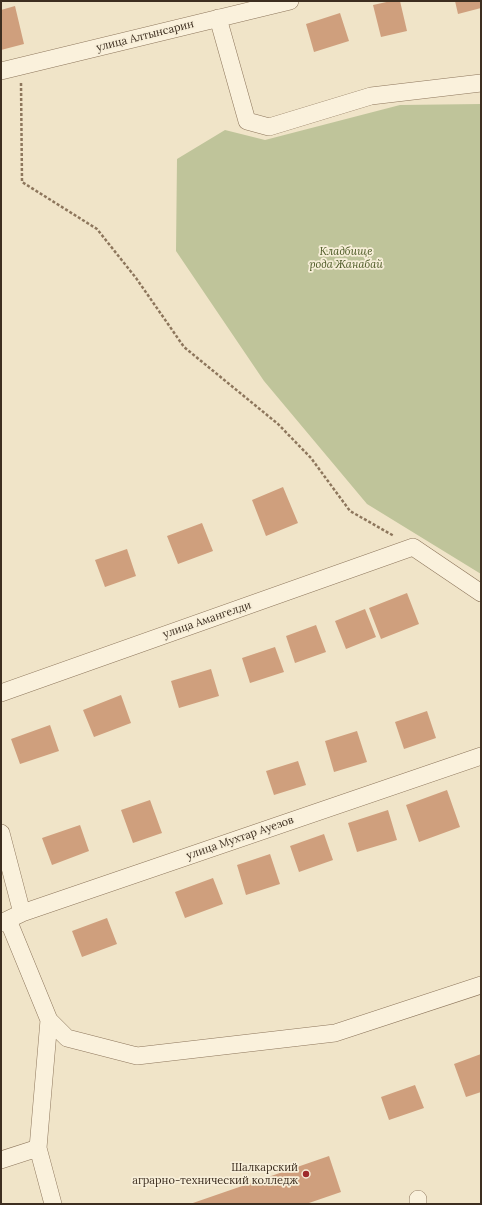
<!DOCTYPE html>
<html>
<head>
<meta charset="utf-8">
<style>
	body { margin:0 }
	#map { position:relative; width:482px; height:1205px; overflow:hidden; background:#f0e4c8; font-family:Lora,serif }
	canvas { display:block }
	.frame { position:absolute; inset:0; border:2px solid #3d2e20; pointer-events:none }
</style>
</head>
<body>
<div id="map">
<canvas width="482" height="1205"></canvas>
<div class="frame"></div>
</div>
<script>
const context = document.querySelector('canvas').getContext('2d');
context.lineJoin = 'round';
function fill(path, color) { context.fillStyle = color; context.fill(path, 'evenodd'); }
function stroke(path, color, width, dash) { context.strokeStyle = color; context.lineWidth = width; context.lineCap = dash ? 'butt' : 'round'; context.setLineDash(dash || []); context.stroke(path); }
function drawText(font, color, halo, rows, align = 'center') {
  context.font = font + ' Lora,serif'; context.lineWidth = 3.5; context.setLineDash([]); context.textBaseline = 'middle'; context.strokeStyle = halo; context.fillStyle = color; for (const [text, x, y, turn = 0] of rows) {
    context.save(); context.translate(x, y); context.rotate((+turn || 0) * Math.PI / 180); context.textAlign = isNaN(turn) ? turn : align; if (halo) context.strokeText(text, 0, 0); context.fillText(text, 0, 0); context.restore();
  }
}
const cemetery = new Path2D(`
	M481 104V574L367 504 264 381 176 251 177 159 225 130 265 140 400 105Z`);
const building = new Path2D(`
	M391 1H400L407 31 381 37 373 5Z
	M455 1H481V8L458 14Z
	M15 6 24 44 1 50V10Z
	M340 13 349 41 314 52 306 24Z
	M283 487 298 523 266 536 252 500Z
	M202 523 213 551 178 564 167 536Z
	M127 549 136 576 105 587 95 560Z
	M407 593 419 624 381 639 369 608Z
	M365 609 376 637 346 649 335 621Z
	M316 625 326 652 295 663 286 636Z
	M275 647 284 672 250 683 242 658Z
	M211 669 219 696 179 708 171 681Z
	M121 695 131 723 94 737 83 710Z
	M427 711 436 738 404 749 395 722Z
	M50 725 59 751 20 764 11 739Z
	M357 731 367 762 334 772 325 741Z
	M298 761 306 785 274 795 266 771Z
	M447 790 460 827 419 842 406 805Z
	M150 800 162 833 133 843 121 810Z
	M388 810 397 840 357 852 348 823Z
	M80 825 89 851 52 865 42 838Z
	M324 834 333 860 299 872 290 846Z
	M270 854 280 884 246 895 237 865Z
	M213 878 223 904 185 918 175 892Z
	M107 918 117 944 82 957 72 931Z
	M481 1054V1092L466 1097 454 1064Z
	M415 1085 424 1108 389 1120 381 1097Z
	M329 1156 341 1192 306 1204H190Z`);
const path = new Path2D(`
	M21 83 22 182 97 229 136 278 184 347 278 424 311 458 350 511 394 536`);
const minor = new Path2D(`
	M218 18 247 121 269 127 371 96 481 83
	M1 71 290 1
	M1 693 413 547 481 593
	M1 833 22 913
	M8 920 49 1020 67 1038 137 1056 335 1033 481 985
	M1 923 22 913 481 756
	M38 1148 53 1204
	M1 1160 38 1148 49 1020
	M418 1199V1204`);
const markers = [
	[306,1174,4,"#9e2a2b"]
];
const streetNames = [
	["улица Алтынсарин",145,36,-14],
	["улица Амангелди",207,620,-19],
	["улица Мухтар Ауезов",240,838,-19]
];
const parkNames = [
	["Кладбище",346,252],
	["рода Жанабай",346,265]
];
const poiNames = [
	["Шалкарский",298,1168],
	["аграрно-технический колледж",298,1181]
];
fill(cemetery, '#bfc49a');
fill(building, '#cf9f7d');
stroke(minor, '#8d765c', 18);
stroke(path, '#8d765c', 2.5, [3, 2]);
stroke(minor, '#faf1dc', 17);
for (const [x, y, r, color] of markers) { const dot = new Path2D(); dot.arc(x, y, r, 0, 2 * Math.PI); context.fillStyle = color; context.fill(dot); stroke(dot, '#f7eed8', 1.5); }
drawText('11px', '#3d2e20', '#f7eed8', streetNames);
drawText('italic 11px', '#4d5a26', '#f7eed8', parkNames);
drawText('11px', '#3d2e20', '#f7eed8', poiNames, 'right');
</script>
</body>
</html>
